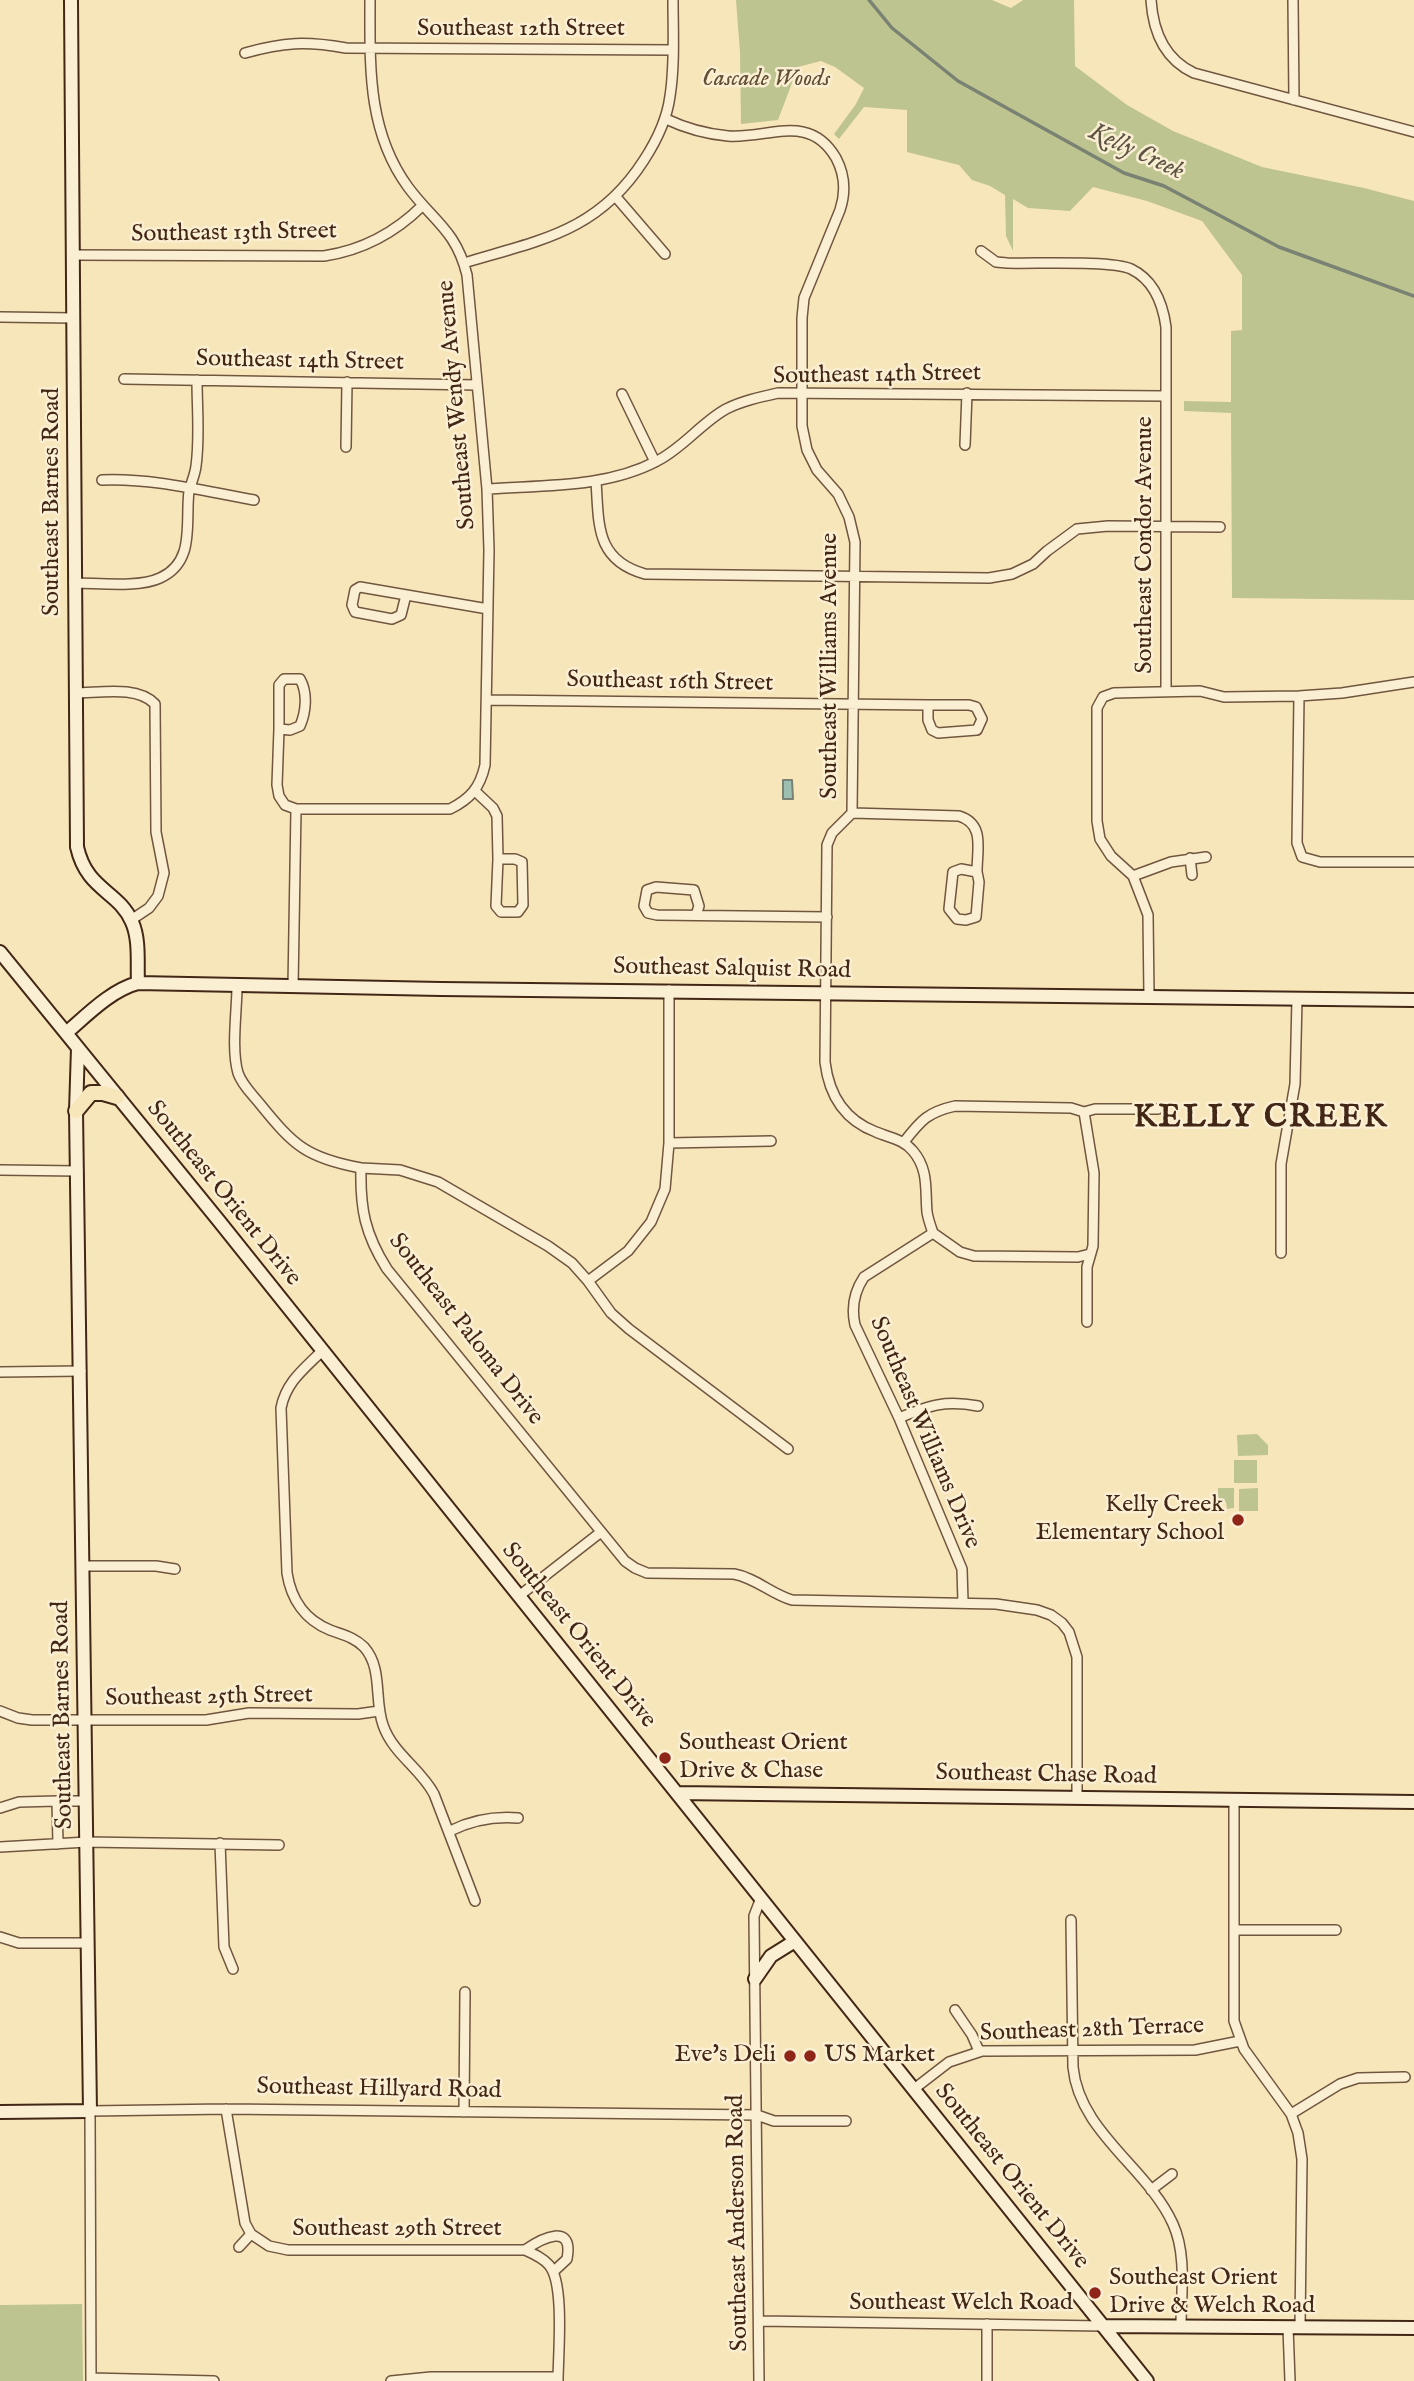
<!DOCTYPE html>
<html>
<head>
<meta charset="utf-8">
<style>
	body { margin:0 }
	canvas { display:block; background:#f8e6bb }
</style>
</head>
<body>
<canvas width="1414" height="2381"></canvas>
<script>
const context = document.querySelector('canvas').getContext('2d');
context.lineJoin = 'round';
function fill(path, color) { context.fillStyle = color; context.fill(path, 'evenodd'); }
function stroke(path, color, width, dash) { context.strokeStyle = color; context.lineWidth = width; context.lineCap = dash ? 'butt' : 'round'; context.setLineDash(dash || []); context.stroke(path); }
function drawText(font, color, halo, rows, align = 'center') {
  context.font = font + ' "IM FELL English",serif'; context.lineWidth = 5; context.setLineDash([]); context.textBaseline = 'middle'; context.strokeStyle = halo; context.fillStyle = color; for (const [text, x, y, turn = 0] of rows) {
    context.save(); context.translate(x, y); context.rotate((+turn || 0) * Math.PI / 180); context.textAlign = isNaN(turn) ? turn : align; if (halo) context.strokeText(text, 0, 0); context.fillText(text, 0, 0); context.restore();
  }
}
const green = new Path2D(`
	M736 0H992L1011 8 1023 0H1074L1075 66 1127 105 1173 131 1262 167 1364 188 1414 201V600L1232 598 1231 413 1184 411V401L1231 402V331L1242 330V275L1202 221 1147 201 1093 187 1070 211 1028 208 1013 199V251L1006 236 1005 195 990 186 972 180 959 165 907 152V110L864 107 839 139 834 134 856 104 864 88 835 67 821 61 798 67 778 120 741 124 740 53Z
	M1257 1434 1268 1445V1455L1238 1456 1237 1435Z
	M1234 1460H1257V1483H1234Z
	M1218 1488H1234V1508L1227 1509 1226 1502H1218Z
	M1258 1488V1511H1239V1489Z
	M82 2304 83 2381H0V2305Z`);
const water = new Path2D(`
	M783 780H792L793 799H783Z`);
const stream = new Path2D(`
	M869 0 892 28 958 81 1124 173 1164 186 1279 247 1414 296`);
const street = new Path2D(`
	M1151 0C1153 31 1164 59 1194 73L1414 132
	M1293 0 1294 100
	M245 53C284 42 306 41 346 48L672 50
	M666 119C685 128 706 134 728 136 769 139 809 112 836 158 845 175 846 192 840 210L804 298 802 318V426L807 450 817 470 838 494 849 517 855 542 852 813 832 833 827 845 825 1062C829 1095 844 1120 876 1132 890 1138 903 1139 913 1151 929 1170 925 1190 927 1212 928 1219 931 1227 933 1233
	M616 197 665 254
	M981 251 996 262 1007 263C1032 264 1112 260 1131 269 1154 280 1163 305 1166 327V691
	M73 255 324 256C364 250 395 233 423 205
	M464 263C540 240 598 232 644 160 657 140 667 120 670 96 675 65 673 31 673 0
	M0 317 73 318
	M124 379 477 385
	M622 394 655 462
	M965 445 967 393
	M346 447 347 382
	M102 480C154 478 203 491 254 500
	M596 481C599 524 595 560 645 574L989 578 1012 574 1033 564 1047 551 1077 529 1108 526 1220 527
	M487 489C543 485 606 488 657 461 683 448 701 423 726 409 742 401 760 397 778 393L1165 396
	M74 583C98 583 139 588 160 578 196 562 185 522 189 491 191 483 195 475 196 466 200 438 197 408 197 380
	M406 595 401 615 392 619 355 612 352 605 355 590 360 587 488 609
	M284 679H300C308 693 306 712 300 726L290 730 279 729V685Z
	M75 693C99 693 137 685 155 704L156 832 164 873 158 896 149 908 131 920
	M1299 696 1297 843 1302 857 1320 862H1414
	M487 700 928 705
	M928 705H969L976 707 982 719 977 730 938 733 932 730 928 720Z
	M279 729 277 785 279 796 285 805 296 809H450C470 799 480 788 485 765L489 550 487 489 467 275C456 230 433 221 408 187 367 131 370 66 370 0
	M475 791 493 808 497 816 498 859
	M852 813 959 816C985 824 977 849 977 872
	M1190 858 1192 875
	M498 859H515L522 862 523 905 518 912H501L496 906Z
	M961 869 977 872 979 882 976 917 966 920 957 919 949 909 953 872Z
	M1133 876 1171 862 1206 857
	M696 915 699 906 694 890 656 887 647 890 644 906 648 913 657 915 827 917
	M237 986C237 1011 231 1049 238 1073 242 1085 252 1094 260 1104 294 1146 307 1158 361 1168 360 1209 365 1234 387 1269L625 1561 635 1568 647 1573 734 1574C756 1578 771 1594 792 1600L996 1604 1037 1610 1051 1615 1062 1623 1069 1632 1077 1657V1798
	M293 987 296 809
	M1149 996 1148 915 1133 876 1111 856 1100 839 1097 821V708L1103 697 1114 693 1200 691 1224 697 1299 696 1342 693 1414 682
	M1084 1112 1094 1173 1093 1246 1087 1267V1322
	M904 1142C921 1120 928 1112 955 1106L1071 1108 1084 1112 1095 1109H1158
	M669 1143 771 1141
	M361 1168 400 1170 438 1182 548 1246 572 1263 588 1281 611 1313 629 1329 788 1449
	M0 1170 78 1171
	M933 1233 864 1277C854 1292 851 1307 855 1325L899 1418 962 1569 963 1602
	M933 1233 960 1252 974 1256 1078 1257 1090 1254
	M1281 1253V1164L1295 1084 1297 999
	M588 1281 628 1251 651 1222 665 1189 669 1143V990
	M322 1351C304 1369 286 1382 281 1408L287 1573C291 1599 305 1620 330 1630 343 1635 354 1637 364 1647 383 1668 374 1700 383 1725 393 1754 420 1768 434 1794L475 1901
	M0 1372 81 1371
	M899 1418C930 1405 945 1400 978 1406
	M83 1566H156L175 1569
	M519 1596 601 1532
	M0 1711 18 1718 32 1720H206L249 1713 358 1714 379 1711
	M1234 1800V2021L1244 2049 1291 2114 1298 2133 1302 2159 1300 2327
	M57 1801H86
	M0 1808 19 1802 57 1801 58 1844
	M450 1831C472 1820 493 1816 518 1818
	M220 1843 224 1947 233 1969
	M0 1847 87 1842 279 1845
	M1071 1920 1073 2067C1079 2132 1148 2168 1173 2224 1187 2255 1181 2294 1181 2326
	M1234 1930H1336
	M0 1937 19 1943H88
	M955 2010 972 2035 979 2051
	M914 2089 949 2062 982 2051 1195 2050 1240 2041
	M226 2109 245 2223 251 2234
	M464 2112 465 1992
	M1291 2114 1340 2084 1358 2078 1405 2077
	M1151 2190 1172 2174
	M251 2234 269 2246 288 2250H525C534 2254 543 2258 549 2265 565 2283 558 2356 558 2381
	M239 2247 251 2234
	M525 2250C542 2238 574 2222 567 2259L553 2272
	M760 2321 1103 2326
	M987 2324V2381
	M1288 2327 1290 2381
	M91 2378 214 2381
	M91 2381 90 2111 226 2109 757 2115 774 2121H846
	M391 2381 431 2377H558
	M759 2381 754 1916 761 1898`);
const secondary = new Path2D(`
	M71 0 77 847C87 891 118 890 132 922 140 940 137 963 138 983
	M0 952 219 1221 1147 2381
	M66 1033C87 1015 111 990 138 983L441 989 1414 1000
	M677 1793 1414 1802
	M755 1979 771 1956 795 1941
	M0 2112 90 2111 76 1111 78 1048
	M1103 2326 1414 2328`);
const primary = new Path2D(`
	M76 1111 91 1093H103L117 1097`);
const markers = [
	[1238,1520,7,"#8f2418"],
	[665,1758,7,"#8f2418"],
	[790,2056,7,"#8f2418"],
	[810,2056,7,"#8f2418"],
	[1095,2293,7,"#8f2418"]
];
const streetNames = [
	["Southeast 12th Street",521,30],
	["Southeast 13th Street",234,234,-1],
	["Southeast 14th Street",300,362,1],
	["Southeast 14th Street",877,376,-1],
	["Southeast Wendy Avenue",458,405,-95],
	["Southeast Barnes Road",53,502,-90],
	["Southeast Condor Avenue",1146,545,-90],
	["Southeast Williams Avenue",831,666,-90],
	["Southeast 16th Street",670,683,1],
	["Southeast Salquist Road",732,970,1],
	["Southeast Orient Drive",223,1194,51],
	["Southeast Paloma Drive",465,1330,52],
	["Southeast Williams Drive",924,1433,67],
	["Southeast Orient Drive",578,1636,51],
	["Southeast 25th Street",209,1698,-1],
	["Southeast Barnes Road",64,1715,-91],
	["Southeast Chase Road",1046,1776,1],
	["Southeast 28th Terrace",1092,2031,-2],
	["Southeast Hillyard Road",379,2090,1],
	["Southeast Orient Drive",1011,2177,51],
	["Southeast Anderson Road",739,2223,-91],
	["Southeast 29th Street",397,2230],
	["Southeast Welch Road",961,2304]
];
const parkNames = [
	["Cascade Woods",766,80]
];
const poiNames = [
	["Kelly Creek",1224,1506,"right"],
	["Elementary School",1224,1534,"right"],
	["Southeast Orient",679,1744],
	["Drive & Chase",679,1772],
	["Eve's Deli",776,2056,"right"],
	["US Market",824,2056],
	["Southeast Orient",1109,2279],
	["Drive & Welch Road",1109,2307]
];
const waterNames = [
	["Kelly Creek",1136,153,25]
];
const districtNames = [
	["KELLY CREEK",1261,1119]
];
fill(green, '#bec490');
fill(water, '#9dbfb1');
stroke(water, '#798273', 2);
stroke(stream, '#798273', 3.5);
stroke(street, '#70563f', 12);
stroke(secondary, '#422616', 16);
stroke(primary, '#422616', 18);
stroke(street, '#faefd3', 9);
stroke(secondary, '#faefd3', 12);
stroke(primary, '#f8e6bb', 14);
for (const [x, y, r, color] of markers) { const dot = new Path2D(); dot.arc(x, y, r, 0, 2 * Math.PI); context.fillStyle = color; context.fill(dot); stroke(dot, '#faefd3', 2.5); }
drawText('24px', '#422616', '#faefd3', streetNames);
drawText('italic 24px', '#614e34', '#faefd3', parkNames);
drawText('24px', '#422616', '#faefd3', poiNames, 'left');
drawText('italic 26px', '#5d5444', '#faefd3', waterNames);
context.letterSpacing = '2px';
drawText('bold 32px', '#422616', '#faefd3', districtNames);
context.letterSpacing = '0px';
</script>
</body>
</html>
